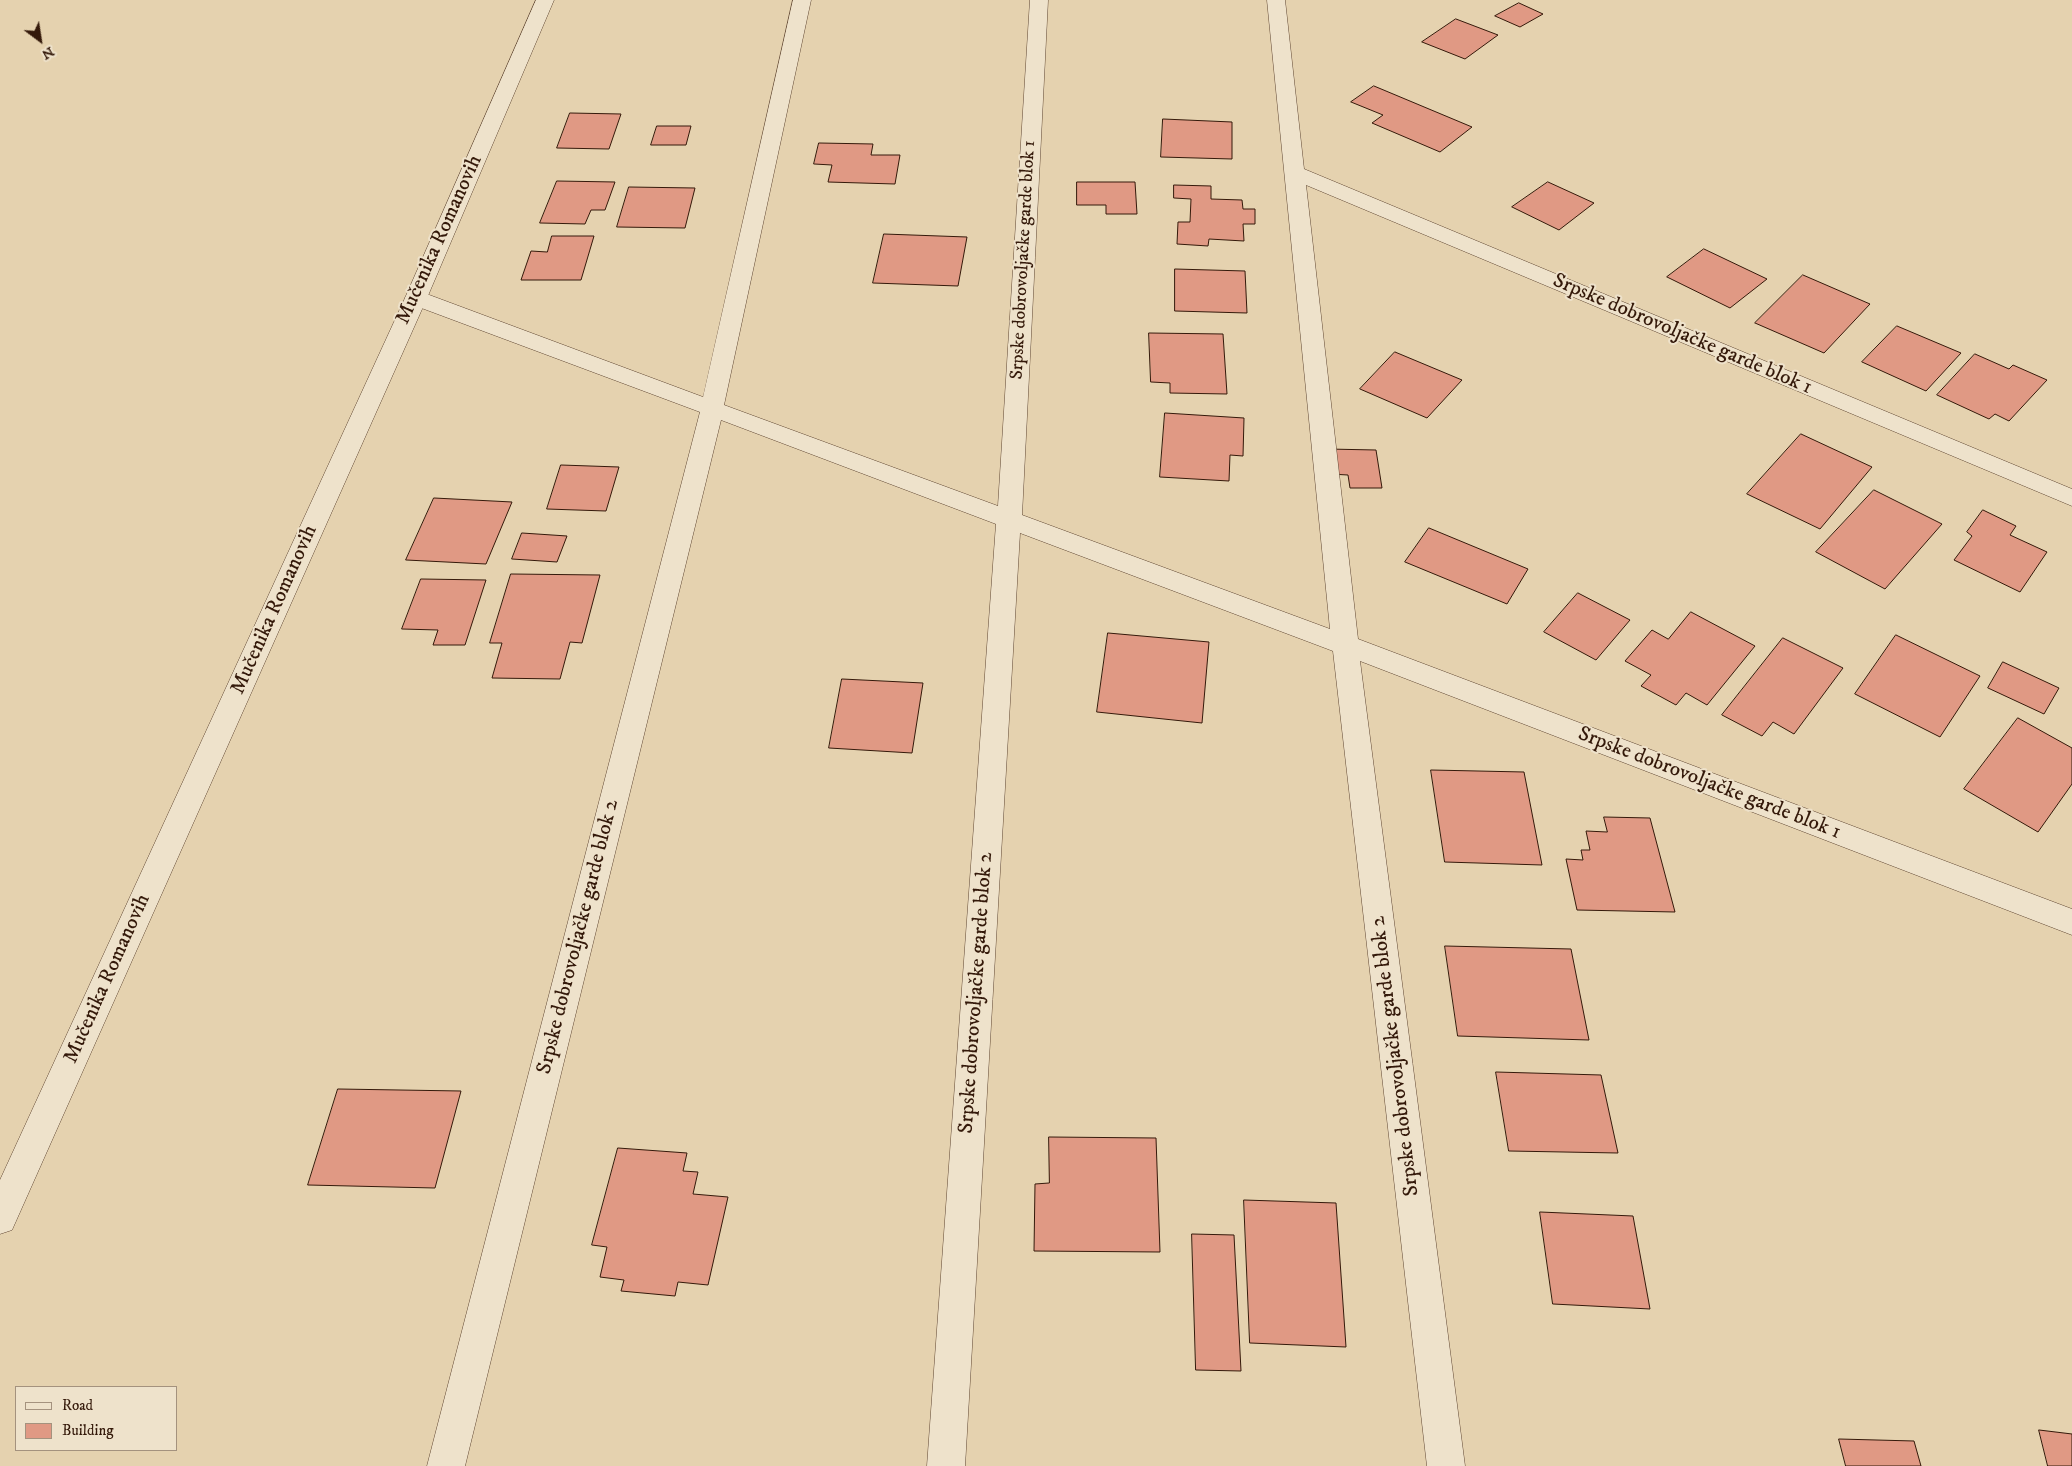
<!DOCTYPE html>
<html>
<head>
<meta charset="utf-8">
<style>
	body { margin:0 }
	#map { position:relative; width:2072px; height:1466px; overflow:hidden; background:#e5d2af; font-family:"IM FELL DW Pica",serif }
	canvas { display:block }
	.legend { position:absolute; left:15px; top:1386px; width:162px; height:65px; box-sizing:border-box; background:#eee2cb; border:1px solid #a4927e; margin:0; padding:6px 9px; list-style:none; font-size:15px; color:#34190a }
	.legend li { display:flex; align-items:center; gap:10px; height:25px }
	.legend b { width:25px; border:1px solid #a4927e }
	.north { position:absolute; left:15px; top:15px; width:50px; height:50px; -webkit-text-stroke:4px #eee2cb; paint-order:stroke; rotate:149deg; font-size:14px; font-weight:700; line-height:20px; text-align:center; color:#34190a }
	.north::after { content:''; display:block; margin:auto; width:18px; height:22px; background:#34190a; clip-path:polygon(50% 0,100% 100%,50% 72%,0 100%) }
</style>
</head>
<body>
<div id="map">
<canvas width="2072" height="1466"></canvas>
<ul class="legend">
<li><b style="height:6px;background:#eee2cb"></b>Road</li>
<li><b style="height:14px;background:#e09984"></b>Building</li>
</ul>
<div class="north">N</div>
</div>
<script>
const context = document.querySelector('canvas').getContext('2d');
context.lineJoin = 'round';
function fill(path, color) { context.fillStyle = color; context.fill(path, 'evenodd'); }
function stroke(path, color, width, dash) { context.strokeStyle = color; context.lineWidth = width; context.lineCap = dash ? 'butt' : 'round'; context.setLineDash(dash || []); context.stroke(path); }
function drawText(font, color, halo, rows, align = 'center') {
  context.font = font + ' "IM FELL DW Pica",serif'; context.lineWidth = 4; context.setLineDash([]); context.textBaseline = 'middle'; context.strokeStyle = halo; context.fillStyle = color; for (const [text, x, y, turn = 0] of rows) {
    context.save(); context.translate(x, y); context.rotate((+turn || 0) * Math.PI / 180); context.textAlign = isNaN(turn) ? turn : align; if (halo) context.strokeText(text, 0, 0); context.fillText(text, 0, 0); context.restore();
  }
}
const building = new Path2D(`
	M1519 3 1543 14 1520 27 1495 16Z
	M1456 19 1498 35 1465 59 1422 42Z
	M1374 86 1472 127 1440 152 1372 123 1383 115 1351 102Z
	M570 113 621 114 609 149 557 148Z
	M1163 119 1232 122V159L1161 157Z
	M657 126H691L686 145H651Z
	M819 143 873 144 871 155H900L895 184 828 182 832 165 814 164Z
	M557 181 615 182 605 210H591L585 224 540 223Z
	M1077 182H1135L1137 214H1106V205H1077Z
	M1548 182 1594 203 1559 230 1512 207Z
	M1174 185 1211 186V199L1242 200 1243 209H1255V224H1243L1244 241 1209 239 1208 246 1177 244 1178 222H1190L1191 199 1174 198Z
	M629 187 695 188 685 228 617 227Z
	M884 234 967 237 958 286 873 283Z
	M552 236H594L581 280H521L531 251 547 252Z
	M1704 249 1767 279 1730 308 1667 277Z
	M1175 269 1245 271 1247 313 1175 311Z
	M1803 275 1870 304 1824 353 1755 323Z
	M1897 326 1961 353 1926 391 1862 362Z
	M1149 333 1223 334 1227 394 1170 393V383L1151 382Z
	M1395 352 1462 380 1427 418 1360 389Z
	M1975 354 2009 369 2013 365 2047 380 2009 421 1995 414 1989 419 1937 395Z
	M1165 413 1244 418 1243 456 1230 455 1229 481 1160 477Z
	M1801 434 1872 467 1820 529 1747 494Z
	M1327 449 1376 450 1382 488H1350L1348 475 1330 474Z
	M561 465 619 467 606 511 547 509Z
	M1874 490 1942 524 1885 589 1816 552Z
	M434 498 512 502 486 564 406 560Z
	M1983 510 2016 526 2010 535 2047 552 2020 592 1954 560 1972 536 1967 532Z
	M1429 528 1528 569 1507 604 1405 562Z
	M522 533 567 536 557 562 512 559Z
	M511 574 600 575 582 643 570 642 560 679 492 678 502 643H490Z
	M421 579 486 580 465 645H433L438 630 402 629Z
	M1578 593 1630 620 1596 660 1544 632Z
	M1691 612 1755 646 1707 705 1686 693 1676 705 1641 686 1651 675 1625 661 1652 630 1668 639Z
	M1108 633 1209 642 1202 723 1097 712Z
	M1896 635 1980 676 1940 737 1855 694Z
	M1783 638 1843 668 1794 734 1773 722 1762 736 1722 715Z
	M2003 662 2059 688 2044 714 1988 688Z
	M842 679 923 683 912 753 829 748Z
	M2018 718 2072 748V784L2038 832 1964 789Z
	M1431 770 1524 772 1542 865 1445 862Z
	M1604 817 1650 818 1675 912 1577 910 1566 859 1583 860 1581 850H1590L1586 831 1607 832Z
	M1445 946 1571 949 1589 1040 1458 1036Z
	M1496 1072 1601 1075 1618 1153 1509 1151Z
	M338 1089 461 1091 435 1188 308 1185Z
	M1049 1137 1156 1138 1160 1252 1034 1251 1035 1184 1049 1183Z
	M618 1148 687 1153 683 1171 698 1172 693 1194 728 1197 708 1285 678 1282 675 1296 621 1291 624 1280 600 1277 607 1247 592 1245Z
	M1244 1200 1336 1203 1346 1347 1250 1343Z
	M1540 1212 1633 1216 1650 1309 1553 1304Z
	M1192 1234 1234 1235 1241 1371 1196 1370Z
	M2039 1430 2072 1434V1466H2048Z
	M1839 1439 1914 1441 1921 1466H1846Z`);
const minor = new Path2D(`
	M793 0H811L724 405 998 506 1030 0H1048L1022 515 1330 629 1267 0H1285L1304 169 2072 489V506L1306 185 1358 639 2072 909V935L1360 661 1465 1466H1427L1333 651 1020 533 965 1466H927L996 524 721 420 465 1466H427L700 412 408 303 405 298 408 293 416 291 424 293 703 397Z`);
const tertiary = new Path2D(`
	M536 0H554L427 298 12 1230 0 1234V1180L405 298Z`);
const farStreetnames = [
	["Srpske dobrovoljačke garde blok 1",1024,260,-87]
];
const streetNames = [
	["Mučenika Romanovih",440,240,-66],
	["Srpske dobrovoljačke garde blok 1",1682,335,23],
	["Mučenika Romanovih",275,610,-66],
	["Srpske dobrovoljačke garde blok 1",1709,784,21],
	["Srpske dobrovoljačke garde blok 2",579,937,-76],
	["Mučenika Romanovih",108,979,-66],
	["Srpske dobrovoljačke garde blok 2",977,993,-86],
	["Srpske dobrovoljačke garde blok 2",1396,1056,-97]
];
fill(building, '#e09984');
stroke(building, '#34190a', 1);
stroke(minor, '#604733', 1);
stroke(tertiary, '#604733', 1);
fill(minor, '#eee2cb');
fill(tertiary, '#eee2cb');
drawText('18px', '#34190a', '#eee2cb', farStreetnames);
drawText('21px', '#34190a', '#eee2cb', streetNames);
</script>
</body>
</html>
